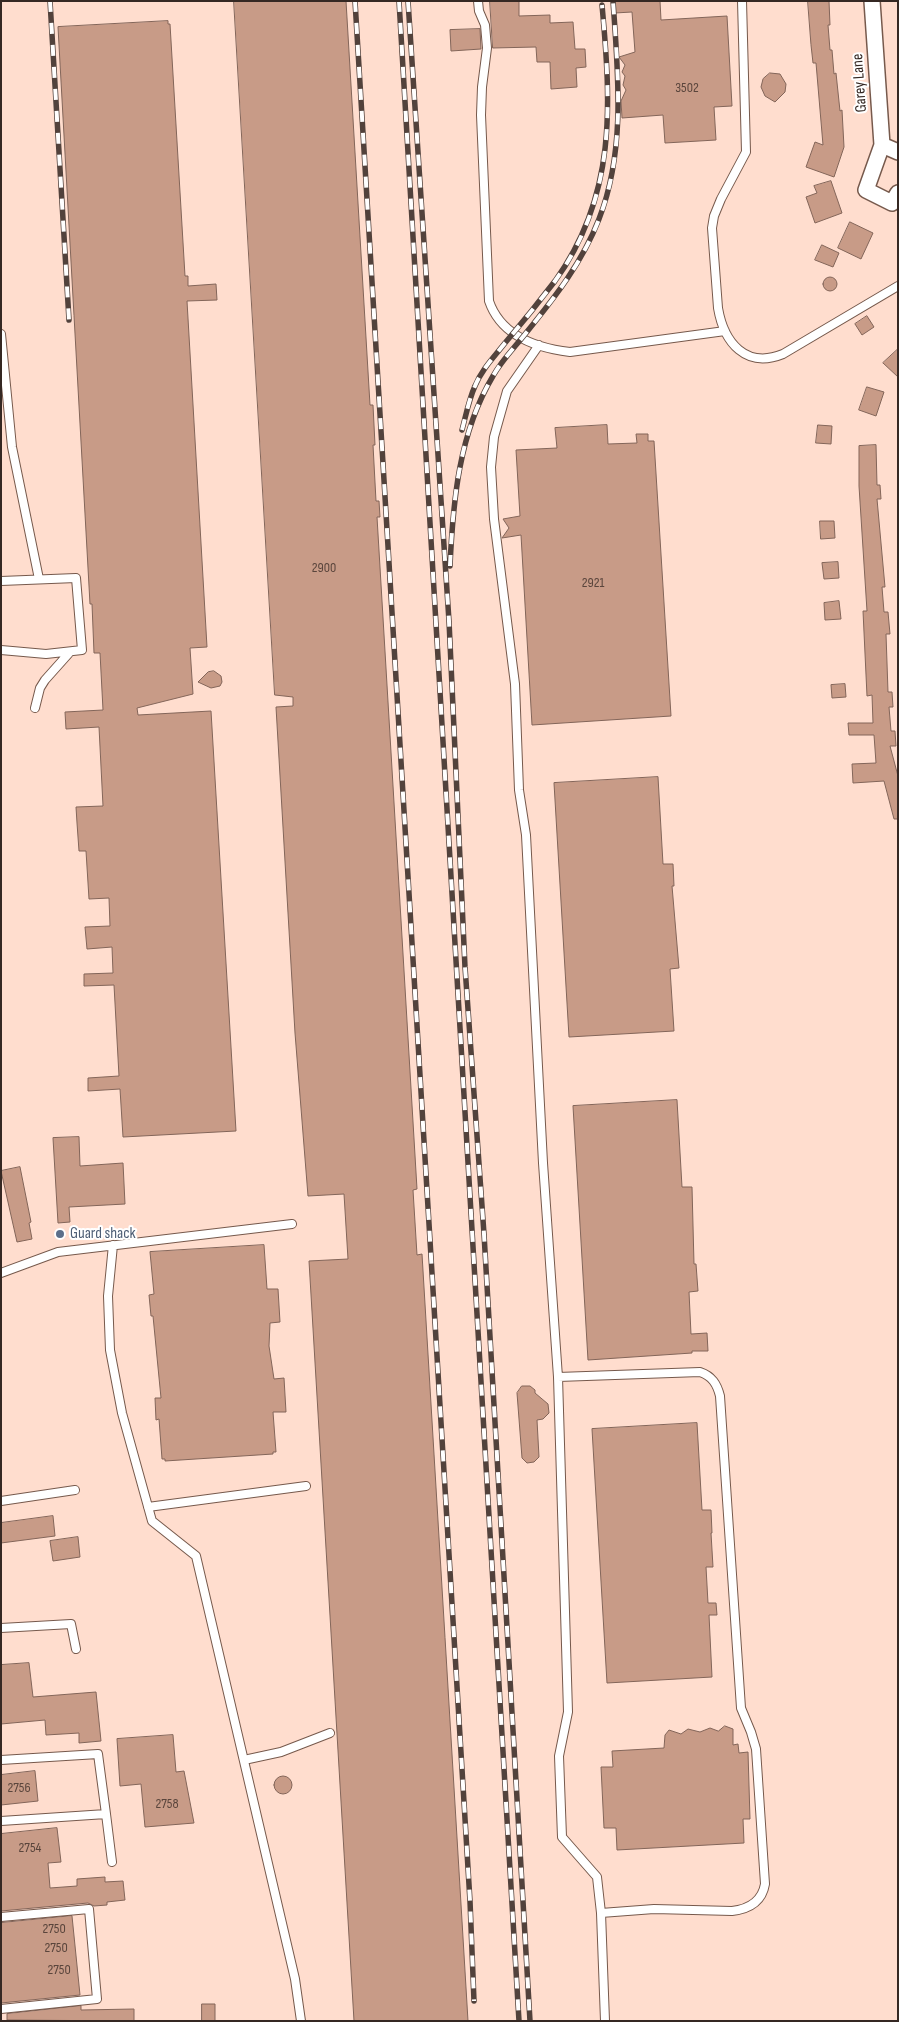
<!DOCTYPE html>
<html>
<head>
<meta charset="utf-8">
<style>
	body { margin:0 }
	#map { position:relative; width:899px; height:2022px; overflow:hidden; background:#ffddce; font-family:"Sofia Sans Condensed",sans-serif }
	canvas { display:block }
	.frame { position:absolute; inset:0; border:2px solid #352823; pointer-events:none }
</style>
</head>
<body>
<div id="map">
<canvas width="899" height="2022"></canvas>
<div class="frame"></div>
</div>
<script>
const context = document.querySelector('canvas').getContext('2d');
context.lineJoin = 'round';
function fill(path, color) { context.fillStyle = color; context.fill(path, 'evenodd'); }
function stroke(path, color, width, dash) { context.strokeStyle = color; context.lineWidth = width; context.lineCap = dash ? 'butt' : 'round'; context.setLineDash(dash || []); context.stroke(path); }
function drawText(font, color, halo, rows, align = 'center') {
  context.font = font + ' "Sofia Sans Condensed",sans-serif'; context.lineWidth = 4; context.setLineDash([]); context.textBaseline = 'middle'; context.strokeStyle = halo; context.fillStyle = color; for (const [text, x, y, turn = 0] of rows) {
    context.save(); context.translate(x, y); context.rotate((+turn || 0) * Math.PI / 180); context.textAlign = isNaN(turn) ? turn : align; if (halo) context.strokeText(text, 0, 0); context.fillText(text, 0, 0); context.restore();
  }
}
const building = new Path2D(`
	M234 1H346L370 405H373L375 445H373L376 501H379L380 517H377L417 1189 413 1190 417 1255 422 1254 468 2021H354L309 1261 348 1259 344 1194 308 1196 295 1033 276 707 293 706V697L275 695Z
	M490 1H519V16L550 15V23L573 22 575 49H585L586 67 576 68 577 87 551 89 550 62H537L536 47 493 48Z
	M615 1H660L661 20 727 16 732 106 714 107 716 140 665 143 663 115 622 118 621 101 626 90 623 85 625 76 622 72 625 65 619 57 635 52 632 12 615 13Z
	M808 1H829L830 25H828L830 50H832L834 74 836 73 840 111 842 110 844 147 834 177 806 167 815 142 823 145 816 63H813L811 45Z
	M168 21V24H170L185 276H188V286L216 284 217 300 187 301 207 647 190 648 193 694 137 708 138 715 211 711 236 1131 123 1137 120 1089 88 1091V1078L119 1076 114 985 84 986V974L113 973 112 947 87 949 85 927 110 926 109 898 89 899 86 851H79L77 823 76 807 103 806 99 727 66 729 65 712 103 710 100 653H94L92 604H90L58 27Z
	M480 29 481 49 451 51 450 30Z
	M770 73 780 74 786 84 785 92 775 102 765 96 761 87 763 79Z
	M831 181 842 213 815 223 806 197 817 193 814 186Z
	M850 222 873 233 861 259 838 248Z
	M822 245 839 253 833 267 815 260Z
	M823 284a7 7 0 1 1 14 0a7 7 0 1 1-14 0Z
	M867 316 874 327 862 335 855 324Z
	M898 349V377L883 363Z
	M867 387 884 392 876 416 859 410Z
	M607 425 608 444 637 443 636 434H648V441H654L671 716 532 725 521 535 502 538 509 528 503 519 520 516 516 450 557 448 555 428Z
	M818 425 832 426 831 444 816 443Z
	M876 445 877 485H880L881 499H877L885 587H882L884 612H888L890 634H886L888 692H892L893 707H889L891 731H895L896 746H890L898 776V819H894L884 781 853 783 852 764 876 763 874 735H849L848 723H873L872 695 867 696 863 611H867L859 486V446Z
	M820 521H834L835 538 821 539Z
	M838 562 839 578 824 579 822 563Z
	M839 601 841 619 825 620 824 603Z
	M214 671 221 676 222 682 220 686 211 688 198 682 208 672Z
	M845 684 846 697 832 698 831 685Z
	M658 777 663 864H673L674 886H672L679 968 670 969 674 1031 569 1037 554 783Z
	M677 1100 682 1187H692L694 1264H696L698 1291 689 1292 691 1334 707 1333 708 1351H692V1353L588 1360 573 1106Z
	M79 1137 80 1166 123 1163 125 1204 69 1207 70 1222 58 1223 53 1138Z
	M20 1167 31 1222 29 1223 32 1239 17 1242 1 1171Z
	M264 1245 267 1289H278L280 1322 270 1323 269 1346 274 1379 284 1378 286 1412H273L276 1452H273V1454L165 1461V1459H162L159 1419 156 1420 155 1398H161L153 1316H151L149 1295 154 1294 150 1252Z
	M522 1386H530L535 1390V1393L548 1404 549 1413 543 1419 537 1420 539 1457 534 1462 527 1463 522 1458 517 1393Z
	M697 1423 702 1510H711L712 1533H711L713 1567H706L708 1603H716L717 1615H709L712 1677 607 1683 592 1429Z
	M53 1516 55 1536 1 1543V1523Z
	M78 1537 80 1557 53 1561 50 1541Z
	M29 1663 33 1697 96 1692 101 1741 79 1743V1733L46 1735 45 1720 1 1724V1665Z
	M725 1726 733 1729V1745L738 1744 739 1753 748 1752 750 1819H743L744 1843 617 1850 616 1828H604L601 1767H613L612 1751 664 1748 665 1735 669 1730 681 1734 688 1729 700 1732 710 1728 718 1731Z
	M173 1735 176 1772 184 1771 194 1823 145 1827 141 1784 120 1786 117 1739Z
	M35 1771 38 1801 1 1805V1775Z
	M274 1785a9 9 0 1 1 18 0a9 9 0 1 1-18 0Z
	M57 1828 61 1862 48 1863 50 1888 77 1886V1879L105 1877V1882L123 1881 125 1900 107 1902V1905L94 1906 88 1903 1 1911V1834Z
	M72 1916 80 1995 1 2003V1923Z
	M202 2004H215V2021H202Z
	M81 2006V2010L134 2009V2021L7 2020V2014Z`);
const lane = new Path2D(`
	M478 1 479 11 485 25 487 48 482 87 481 115 489 301C501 336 536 348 570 352L725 331
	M742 1 746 152 721 199 714 216 712 228 718 308C724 343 746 369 783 354L898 286
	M1 334 12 447 39 579
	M539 345 507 391 494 437 491 467 494 519 515 684 519 790 526 835 543 1163 558 1377 568 1712 559 1756 562 1837 597 1877 601 1913 605 2021
	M1 581 76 578 82 650 46 654 1 650
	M35 708 40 688 45 680 70 652
	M113 1245 108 1296 110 1350 122 1413 152 1521 196 1556 295 1979 301 2021
	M1 1273 58 1252 292 1224
	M558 1377 700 1372C712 1376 717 1384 720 1396L741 1708 751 1732 756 1749 765 1884C762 1902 749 1909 732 1911L654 1909 601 1913
	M1 1501 75 1490
	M148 1507 306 1486
	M1 1628 71 1624 76 1649
	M1 1760 98 1754 106 1814 1 1821
	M244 1760 281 1752 330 1733
	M106 1814 112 1862
	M1 1917 89 1909 97 1999 1 2009`);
const street = new Path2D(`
	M872 1 882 145 898 152
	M882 145 866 190 892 203 898 193`);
const rail = new Path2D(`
	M50 1 69 320
	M355 1 470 1901 474 2001
	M399 1 519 2021
	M408 1 449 621 465 967 484 1234 530 2021
	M462 430C466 415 469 399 475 386 482 369 494 357 505 343 522 323 539 302 555 281 617 195 611 104 602 5
	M450 566C453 500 459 433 493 376 502 360 515 347 526 333 555 297 582 263 599 219 626 150 618 73 613 1`);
const markers = [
	[60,1234,5,"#5c6f8a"]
];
const numberNames = [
	["3502",687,88],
	["2900",324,568],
	["2921",593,583],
	["2756",19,1788],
	["2758",167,1804],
	["2754",30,1848],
	["2750",54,1929],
	["2750",56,1948],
	["2750",59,1970]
];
const streetNames = [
	["Garey Lane",860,83,-94]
];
const serviceNames = [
	["Guard shack",70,1234]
];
fill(building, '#c89b87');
stroke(building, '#836559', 1);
stroke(lane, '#76594c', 10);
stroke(street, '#76594c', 18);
stroke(lane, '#fff', 8);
stroke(street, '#fff', 15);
stroke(rail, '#52423c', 5.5);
stroke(rail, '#fff', 4, [11]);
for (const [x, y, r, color] of markers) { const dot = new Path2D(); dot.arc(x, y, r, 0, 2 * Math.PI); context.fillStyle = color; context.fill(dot); stroke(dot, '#fff', 2); }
drawText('14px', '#5a453c', null, numberNames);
drawText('16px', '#352823', '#fff', streetNames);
drawText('16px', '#4e5e75', '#fff', serviceNames, 'left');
</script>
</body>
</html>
